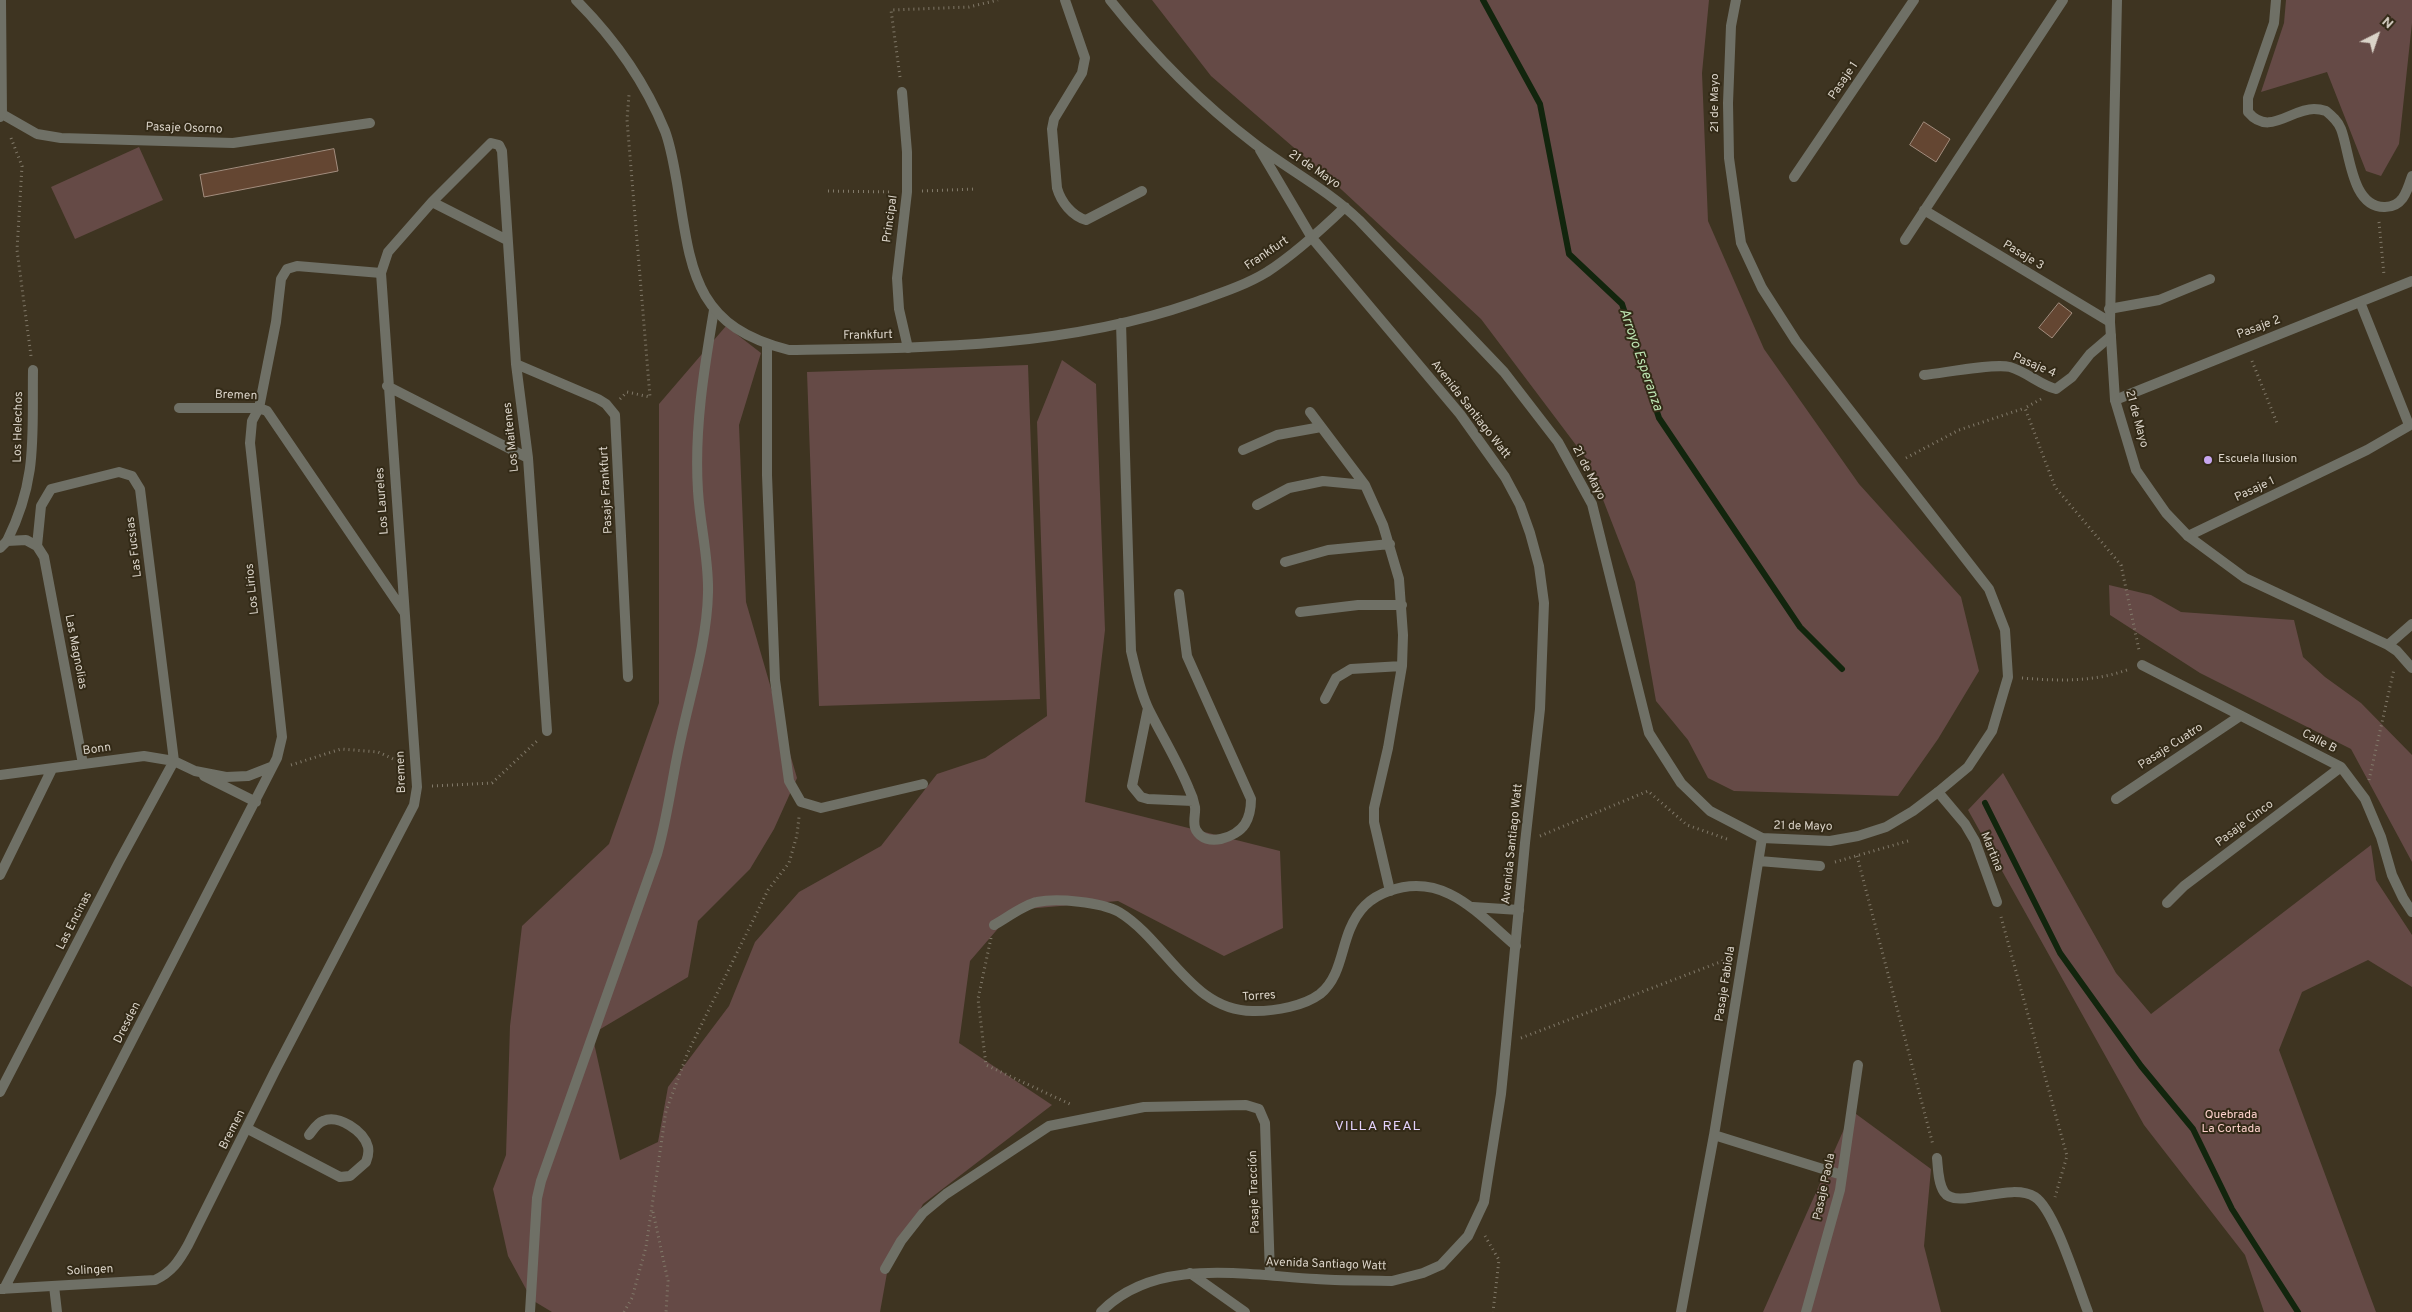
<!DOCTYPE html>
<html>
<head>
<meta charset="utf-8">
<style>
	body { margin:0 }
	#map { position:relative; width:2412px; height:1312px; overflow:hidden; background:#3e3421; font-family:Overpass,sans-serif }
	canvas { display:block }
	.north { position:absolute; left:2352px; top:10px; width:50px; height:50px; -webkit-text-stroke:4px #332a17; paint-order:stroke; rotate:41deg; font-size:14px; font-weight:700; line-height:20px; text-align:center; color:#dad3c8 }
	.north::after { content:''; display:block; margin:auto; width:18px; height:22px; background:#dad3c8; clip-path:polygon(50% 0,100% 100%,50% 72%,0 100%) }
</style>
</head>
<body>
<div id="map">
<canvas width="2412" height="1312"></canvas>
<div class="north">N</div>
</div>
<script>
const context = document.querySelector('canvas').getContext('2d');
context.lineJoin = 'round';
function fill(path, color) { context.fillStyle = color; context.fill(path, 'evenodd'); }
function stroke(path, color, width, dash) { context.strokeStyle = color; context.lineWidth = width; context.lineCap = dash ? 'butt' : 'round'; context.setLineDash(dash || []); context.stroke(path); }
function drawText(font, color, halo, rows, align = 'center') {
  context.font = font + ' Overpass,sans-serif'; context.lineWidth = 4; context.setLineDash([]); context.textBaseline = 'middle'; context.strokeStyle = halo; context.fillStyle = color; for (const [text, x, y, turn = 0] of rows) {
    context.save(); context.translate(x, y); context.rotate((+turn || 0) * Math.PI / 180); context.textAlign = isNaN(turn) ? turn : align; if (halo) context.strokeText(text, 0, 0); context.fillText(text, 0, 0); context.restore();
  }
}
const green = new Path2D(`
	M1152 0H1709L1702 73 1708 221 1764 349 1859 484 1961 597 1979 671 1938 739 1898 796 1734 791 1708 778 1688 740 1656 701 1635 582 1588 461 1481 319 1329 178 1211 76Z
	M2286 0H2412V23L2399 144 2381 176 2366 171 2327 72 2261 92 2284 23Z
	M139 147 163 200 75 239 51 187Z
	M726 326 761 353 739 425 746 602 797 778 774 829 750 869 698 921 688 977 592 1034 620 1160 658 1142 668 1087 729 1006 755 942 799 892 881 846 937 774 985 758 1047 716 1037 422 1062 360 1096 384 1105 630 1085 802 1280 851 1283 928 1224 956 1118 901 1014 910 970 961 959 1043 1052 1105 923 1204 887 1273 880 1312H552L532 1300 508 1256 493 1189 506 1155 510 1026 522 926 609 844 659 703V404Z
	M1028 365 1040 699 819 706 807 372Z
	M2109 585 2151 595 2181 612 2294 620 2303 657 2325 677 2361 703 2412 755V862L2351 749 2200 673 2110 615Z
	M2003 773 2116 973 2151 1014 2371 845 2376 880 2412 935V987L2368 960 2302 992 2279 1050 2376 1312H2264L2245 1255 2144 1125 1968 810Z
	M1852 1111 1931 1169 1924 1246 1941 1312H1763Z`);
const stream = new Path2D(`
	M1483 0 1540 104 1569 254 1622 304 1659 418 1800 627 1842 669
	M1985 803 2060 953 2141 1066 2193 1129 2232 1209 2298 1312`);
const building = new Path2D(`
	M1924 122 1950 139 1936 162 1910 145Z
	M334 149 338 171 204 197 200 175Z
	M2059 303 2072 313 2052 338 2039 328Z`);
const path = new Path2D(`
	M900 77 891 10 969 7 998 0
	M11 138 22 166 17 250 31 356
	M828 191 893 192
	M922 191 976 189
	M2379 222 2384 275
	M2252 361 2277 423
	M620 399 627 392 650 397 627 120 629 95
	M2041 399 2025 408 2055 487 2121 565 2139 650
	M1906 458 1959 430 2025 408
	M2022 678C2058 681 2093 682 2127 670
	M291 765 341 749 378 752 400 762
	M2369 780 2394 669
	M432 786 492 783 537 741
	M1540 836 1648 791 1687 825 1727 839
	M1857 856 1933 1145
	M1835 862 1908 841
	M2001 917 2067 1156 2055 1197
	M991 938 978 999 986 1065 1072 1105
	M1521 1038 1728 959
	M653 1212 668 1281 666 1312
	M1485 1236 1499 1260 1493 1312
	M624 1312 632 1298 646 1247 666 1111 688 1052 768 890 789 863 797 835 799 817`);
const service = new Path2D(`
	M1065 0 1085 58 1082 73 1054 119 1052 129 1057 188C1061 202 1072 216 1086 220L1142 191
	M0 117 2 114 37 134 61 138 233 143 370 123
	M1121 323 1131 651C1136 671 1140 692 1149 710 1162 736 1178 762 1189 789 1192 795 1194 801 1195 807 1196 814 1192 823 1196 830 1206 848 1236 838 1245 824 1250 816 1251 808 1251 799L1187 656 1179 594
	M767 345V475L775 680 789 781 801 802 821 808 923 784
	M259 408 276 322 281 279 287 269 297 266 381 273
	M1310 412 1365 485 1383 525 1399 579 1403 635 1402 666 1388 748 1374 808V822L1390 891
	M1243 450 1277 435 1321 427
	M1257 505 1289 488 1323 481 1365 485
	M7 541C38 479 32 436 33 370
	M1285 562 1328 550 1390 544
	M1300 612 1358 605H1402
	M1325 699 1336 678 1351 669 1402 666
	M1148 708 1132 786 1141 797 1148 799 1193 801
	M248 1129 340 1177 350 1176 366 1162C368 1157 369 1152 368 1147 364 1131 338 1114 323 1121 317 1123 313 1130 309 1135
	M54 1286 57 1312
	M530 1312 537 1198 541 1181 657 854C668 816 672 777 681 738 691 691 707 641 708 593 709 559 700 525 698 491 694 430 704 369 714 310`);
const minor = new Path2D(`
	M1 0 2 114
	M2276 0 2274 23 2248 98V112C2269 137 2290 109 2314 109 2318 109 2323 110 2326 111 2332 116 2338 121 2341 129 2350 152 2351 208 2385 207 2403 207 2407 191 2412 176
	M902 92 907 152V192L897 278 899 309 908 348
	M1794 177 1914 0
	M432 202 507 240
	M1924 210 2110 322
	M1905 240 2063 0
	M2360 302 2409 425
	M2109 309 2159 300 2210 279
	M516 364 598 399 606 404 615 415 628 677
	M1924 375C1944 373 1994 363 2010 367 2027 372 2040 385 2056 389L2072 377 2090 354 2111 336
	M387 386 528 458
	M2115 400 2412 281
	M179 408H259L267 411 404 612
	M2188 536 2367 450 2412 424
	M37 546 44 557 83 764
	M0 548 7 541 26 540 37 546
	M2142 665 2341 767 2365 799 2381 837 2392 875 2403 898 2412 912
	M0 775 144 756 174 761 195 771 226 777 248 776 271 767
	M204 776 256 802
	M1938 792 1965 824 1975 841 1997 902
	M2116 799 2240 716
	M1759 861 1820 866
	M0 875 52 769
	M2167 903 2184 886 2341 767
	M1473 907 1519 910
	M994 925C1005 919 1025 904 1037 902 1057 898 1101 902 1119 912 1167 941 1192 1013 1255 1011 1276 1011 1304 1006 1320 994 1340 978 1341 950 1350 929 1358 910 1369 898 1389 891 1444 871 1478 914 1516 946
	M0 1092 119 862 174 761 140 489 132 476 119 472 51 489 41 506 37 546
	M1714 1135 1842 1175
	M1937 1158C1938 1168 1938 1183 1944 1192 1956 1211 2010 1181 2035 1197 2055 1210 2078 1287 2088 1312
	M885 1269 901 1241 923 1213 946 1194 1049 1126 1144 1107 1246 1105 1259 1109 1265 1123 1270 1275
	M1190 1273 1245 1312
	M0 1289 155 1280C172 1272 179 1261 188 1245L275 1071 414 805 417 787 381 273 388 252 432 202 491 143 499 145 502 151 516 364 528 458 547 731
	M4 1289 277 758 282 737 250 443 252 421 259 408
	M1681 1312 1714 1135 1762 838
	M1806 1312 1840 1190 1858 1065`);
const tertiary = new Path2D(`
	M576 0C613 37 645 82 665 131 671 147 674 166 677 183 691 268 692 326 789 350 925 348 1064 348 1193 303 1218 294 1244 286 1267 272 1295 254 1321 230 1345 207
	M1110 0C1152 53 1201 103 1255 144 1289 170 1328 190 1359 220L1504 372 1558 442 1592 504 1649 733 1681 783 1710 811 1762 838 1830 841 1858 836 1886 827 1913 811 1938 792 1968 767 1992 731 2008 677 2005 630 1989 589 1796 341 1762 288 1741 243 1729 158 1728 103 1731 26 1736 0
	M2117 0 2110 322 2115 400 2136 470 2166 513 2188 536 2245 578 2388 645 2397 651 2412 668
	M2388 645 2412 624
	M1101 1312C1155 1256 1245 1275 1316 1279 1341 1281 1367 1280 1392 1281L1423 1273 1441 1265 1468 1236 1484 1202 1501 1094 1506 1044 1525 843 1540 709 1544 603 1539 566 1530 533 1520 505 1505 477 1460 414 1312 238 1260 150`);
const markers = [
	[2208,460,5,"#c7a6ef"]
];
const streetNames = [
	["Pasaje 1",1844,81,-56],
	["21 de Mayo",1716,103,-90],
	["Pasaje Osorno",184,129,2],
	["21 de Mayo",1314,170,34],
	["Principal",891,219,-82],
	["Frankfurt",1267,254,-34],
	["Pasaje 3",2023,256,31],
	["Pasaje 2",2259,328,-21],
	["Frankfurt",868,336,-1],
	["Pasaje 4",2034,366,23],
	["Bremen",236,396,2],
	["Avenida Santiago Watt",1470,410,52],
	["21 de Mayo",2136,419,75],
	["Los Helechos",19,427,-89],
	["Los Maitenes",512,437,-96],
	["21 de Mayo",1588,473,63],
	["Pasaje Frankfurt",607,490,-93],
	["Pasaje 1",2255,490,-25],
	["Los Laureles",383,501,-94],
	["Las Fucsias",135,547,-97],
	["Los Lirios",253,589,-96],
	["Las Magnolias",75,652,79],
	["Calle B",2319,742,27],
	["Pasaje Cuatro",2171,747,-33],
	["Bonn",97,750,-8],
	["Bremen",402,772,-92],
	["Pasaje Cinco",2245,824,-37],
	["21 de Mayo",1803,827,1],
	["Avenida Santiago Watt",1513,844,-84],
	["Martina",1991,852,68],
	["Las Encinas",75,921,-63],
	["Pasaje Fabiola",1726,984,-81],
	["Torres",1259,997,-4],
	["Dresden",128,1023,-63],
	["Bremen",233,1130,-63],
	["Pasaje Paola",1825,1187,-78],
	["Pasaje Tracción",1255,1192,-92],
	["Avenida Santiago Watt",1326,1265,2],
	["Solingen",90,1271,-3]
];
const poiNames = [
	["Escuela Ilusion",2218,460]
];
const parkNames = [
	["Quebrada",2231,1116],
	["La Cortada",2231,1130]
];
const waterNames = [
	["Arroyo Esperanza",1640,360,71]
];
const neighbourhoodNames = [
	["VILLA REAL",1378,1127]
];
fill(green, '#654a46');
stroke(stream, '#12250d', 6);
fill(building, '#644632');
stroke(building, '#a38d7e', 1);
stroke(path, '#817969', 3, [1, 4]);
stroke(service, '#6f7066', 10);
stroke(minor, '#6f7066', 10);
stroke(tertiary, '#6f7066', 10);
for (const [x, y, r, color] of markers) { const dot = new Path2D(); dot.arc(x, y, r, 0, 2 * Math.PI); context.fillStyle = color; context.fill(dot); stroke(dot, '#332a17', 2); }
drawText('12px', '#dad3c8', '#332a17', streetNames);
drawText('12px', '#dad3c8', '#332a17', poiNames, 'left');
drawText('12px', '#fcd1cb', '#332a17', parkNames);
drawText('italic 14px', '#bde5b2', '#332a17', waterNames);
context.letterSpacing = '1px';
drawText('14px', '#e2d0fa', '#332a17', neighbourhoodNames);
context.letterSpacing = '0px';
</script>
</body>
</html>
